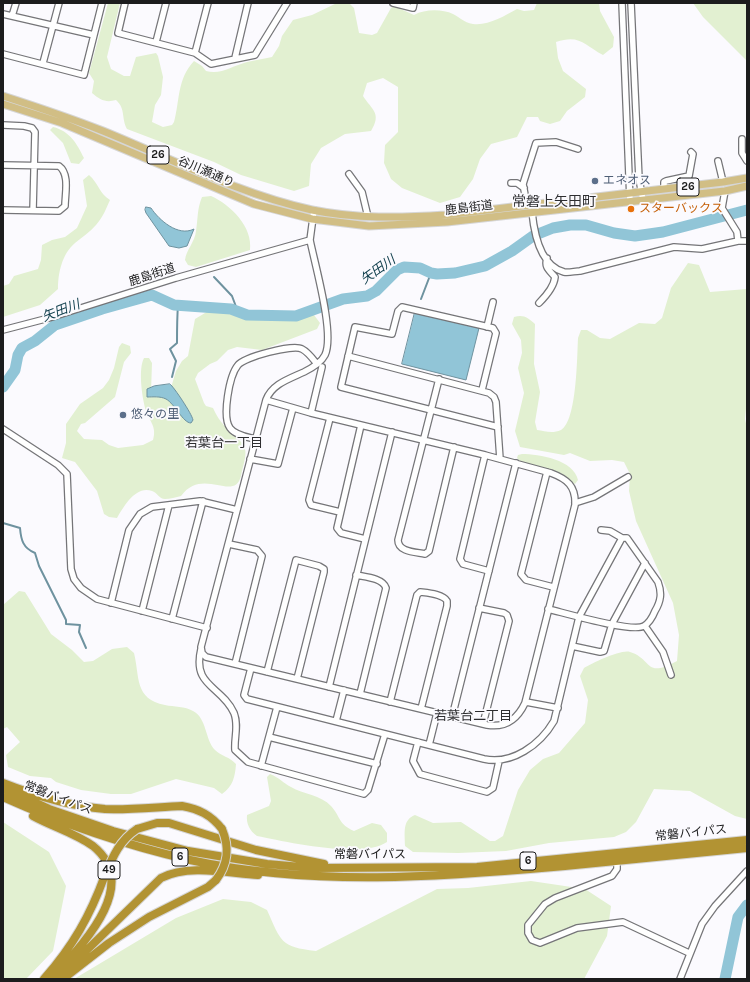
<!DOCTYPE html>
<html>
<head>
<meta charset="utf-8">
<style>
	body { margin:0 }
	#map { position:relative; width:750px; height:982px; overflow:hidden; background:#fbfafe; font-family:Karla,sans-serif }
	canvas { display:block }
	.frame { position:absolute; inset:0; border:4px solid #1c1c1d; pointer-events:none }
</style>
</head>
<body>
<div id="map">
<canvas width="750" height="982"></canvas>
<div class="frame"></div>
</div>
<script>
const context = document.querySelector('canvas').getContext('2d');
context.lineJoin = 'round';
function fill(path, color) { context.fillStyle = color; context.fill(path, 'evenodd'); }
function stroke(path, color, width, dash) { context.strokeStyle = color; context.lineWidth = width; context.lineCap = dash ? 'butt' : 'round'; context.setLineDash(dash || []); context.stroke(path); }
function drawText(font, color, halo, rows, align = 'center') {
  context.font = font + ' Karla,"Noto Sans JP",sans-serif'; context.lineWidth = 3.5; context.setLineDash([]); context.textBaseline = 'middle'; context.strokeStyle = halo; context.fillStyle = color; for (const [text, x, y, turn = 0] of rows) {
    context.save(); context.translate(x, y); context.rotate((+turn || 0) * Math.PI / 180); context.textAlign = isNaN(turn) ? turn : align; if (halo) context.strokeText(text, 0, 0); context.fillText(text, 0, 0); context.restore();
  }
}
const green = new Path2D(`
	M108 3H120L107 57 111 69 124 76H130L136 57 156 53 158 56 163 77 161 95 155 105 152 122 163 127 172 125 174 122C180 100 177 79 194 61L202 66 206 71C221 75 232 66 247 62 255 60 264 59 272 57L279 46 282 36 293 20 312 15 337 3H349L354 8 359 33 372 35 377 33 391 8 394 6 414 15C425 9 442 9 453 14 461 18 463 22 473 24 488 26 504 16 517 9L524 11 534 10 537 3H599L600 11 614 37 613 47 603 55C584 45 580 34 556 42L558 58 563 71 586 89 585 97 567 111 560 121 550 124 540 121 538 117H527L517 137 491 144 480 159 473 179 460 197 440 203 402 188 391 179 384 163 385 145 398 132V87L383 78 367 83 363 96C372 110 382 113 371 131L345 134 321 148 311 164 309 186 294 191 241 175 214 162 127 129C121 118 126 109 116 100 106 103 100 100 92 93L94 81 89 73Z
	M693 3H747V61L703 17Z
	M53 127C70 131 77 144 84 158L79 164 71 163 63 143 50 130Z
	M89 175C99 184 99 193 110 200 106 209 103 217 96 225 90 232 82 237 75 243 62 254 58 273 58 289L40 305 3 317V286L9 284 14 276 38 269 41 260 42 245 52 240 65 237 77 228 87 206 83 180Z
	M211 196C231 205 253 227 250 250L196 267 188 265 185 260C186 250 195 242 196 231 198 219 197 209 202 197Z
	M688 263 699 265 710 292 747 289V398L745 419 747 428V819L735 816 690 791 654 789 636 822 626 832 614 837 549 843 506 851 458 853 413 852 405 846C405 833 402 820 415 815L433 823 461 822 490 841H495L503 836 518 790 530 770 543 759 559 753 585 723 588 700 580 676 584 668C593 663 621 649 630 652 653 659 644 679 677 661L679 635 673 603 636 521 629 491 630 474 624 462 612 460 590 461 570 453 564 455 520 447 515 431 524 393 518 368 522 353 521 340 512 324 514 317C524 314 528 318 535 324L534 364 540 392 535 422 537 430C545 431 552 434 561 430 577 421 577 356 578 338L581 330H587L600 338 610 339 639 323 655 324 662 318 671 288Z
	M223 306 269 315H314L320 323 317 329 262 350 237 347 228 350 217 361 210 364 198 373 195 379 204 403 206 406 213 408C220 423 226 428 238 439 241 442 245 445 245 449 247 456 242 469 241 476 234 503 203 466 181 496 176 497 170 499 165 499 159 499 157 492 152 491 136 485 124 506 117 518L109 517 104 514 97 491 75 462 62 458 66 443V424L80 404 103 388 109 380 114 368 119 347 122 343 130 346 131 353 124 362 115 397 85 423 81 424 77 431 84 439 102 440 109 445 118 448 143 445 153 440C157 427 150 422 146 411 142 398 138 369 144 358H149L152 363 151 392 170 391 176 371 182 361 188 356 195 319 215 307Z
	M522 454C539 454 574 460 578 480L575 484 523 464 517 458 518 455Z
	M19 591 25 592 51 634 72 650 84 662 93 661 112 649 127 647 134 653C140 677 134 699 165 705 174 707 185 706 193 711 207 718 205 740 215 750 221 756 230 757 236 764 235 777 233 786 222 794L214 788 176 779 131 794H111L81 790 56 782 51 778 30 776 8 767 6 755 20 742 7 727 3 729V605Z
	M270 774C280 778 283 783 291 787 303 794 321 795 331 806 341 817 338 824 354 831L372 823 381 825 387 833V842C362 859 287 842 257 836 250 831 246 824 247 815L269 806 271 801 267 777Z
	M3 822 49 852 66 886 53 951 26 979H3Z
	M531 881 585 889 611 906 607 936 584 979H74L176 918 223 899 251 902 267 910C281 941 280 947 316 951L437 889 468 888Z`);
const water = new Path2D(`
	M146 207 151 208C159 220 178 237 194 229L187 246 179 248 169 246 146 213 145 210Z
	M415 312 479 328 466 380 402 364Z
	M170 384C174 387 192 414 193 420L191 423C183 423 175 404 166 399 160 396 153 397 147 397V389L154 386Z`);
const stream = new Path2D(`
	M214 277 232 296 238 312
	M421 299 431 273
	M172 377 176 361 170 349 177 343C177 330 177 318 178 305
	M3 523 20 528C21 540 23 548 35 553L39 566 66 620V624L80 625 79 632 86 648`);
const river = new Path2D(`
	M3 387 15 370 18 355 22 348 35 341 55 325 102 309 152 295 174 305 231 309 247 315 296 316 343 299 367 296 376 291 397 270 404 267 420 268 431 273 437 274 455 273 485 266 512 251 533 236 553 228 570 225H586L614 233 635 236 663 232 747 210
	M725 979 738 917 747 905`);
const minor = new Path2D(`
	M125 3 118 33 195 53 211 64 255 55 287 3
	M393 3 413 8 414 3
	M622 3 630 201
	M631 3 639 179 643 200
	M3 14 94 35
	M12 16 16 3
	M156 42 166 3
	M195 53 208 3
	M3 54 84 75 102 3
	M235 58 248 3
	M43 63 59 3
	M3 125 24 126 32 128 35 132 33 210
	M742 139V153L747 161
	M718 161 723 182
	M3 165 59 166C70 174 65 194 65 206L59 211 3 210
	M349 174 362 192 368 217
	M511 183H517L524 188
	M664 189V182L666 181 689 176 693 154 691 152
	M725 191 722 208 737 232 738 241
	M526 200 523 184 536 143 556 142 578 149
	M532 212C534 232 540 266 564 272 569 273 575 271 580 271L674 247 702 249 738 241H747
	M539 303C546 296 554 287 555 277 549 270 544 267 547 258
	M487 327 493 302
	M3 330 49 318 176 278 310 240 314 210
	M348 356 489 393 494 397 496 402 500 459
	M439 379 398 540C398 552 415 552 425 554L429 551 454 447
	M482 390 496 333 493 328 402 307 398 311 392 334 355 327 341 387 498 427
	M266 400 311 413 485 455 551 473C567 479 576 486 575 505L525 703C517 720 505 728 487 725L206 657 202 653 201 647 266 400C272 384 289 379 304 372 312 368 321 363 325 355 335 334 315 265 310 240
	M311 413 322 367
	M330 418 309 500 311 505 340 512
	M361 425 337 528 341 533 365 539
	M3 429 58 465 67 474 71 569 74 579 81 588 97 599 207 628
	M255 439C247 437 235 435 230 428 222 417 229 376 238 365 244 357 293 344 302 349 308 352 313 359 317 364
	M485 455 460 559 463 564 489 571
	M250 459 278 464 293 408
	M547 472 521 574 526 580 553 587
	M575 503 594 497 628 477
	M601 530 610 531 622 538
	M229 544 257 550 262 556 235 664
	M356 575C365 577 383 578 386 588L360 694
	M111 603 129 530 140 514 152 507 200 501 237 510
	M479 608 504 613 507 615 509 621 483 724
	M142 611 169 505
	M172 619 203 501
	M645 626 663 652 671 675
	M572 646 600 652 604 651 612 624 645 563
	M201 649C192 687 221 685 234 713 239 726 234 737 235 750L248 762 364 794 368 790 385 734
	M251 668 244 695 247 699 484 759C512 765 540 745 554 721L579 617 622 538H627L658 582C662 593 661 601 655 611 653 616 649 623 644 626 632 633 565 613 548 609
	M267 672 296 560 319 566 324 569V572L297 679
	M329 687 392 432
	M390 702 417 595 420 592C428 593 443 594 447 601V606L421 709
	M526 702 558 708
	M452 717 516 463
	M336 721 344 690
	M269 737 377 764
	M418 742 413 761 420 774 487 792 493 788 499 761
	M429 745 437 713
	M261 766 277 707
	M617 861V869L612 876 555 898 545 904 528 925V933L532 940 540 943 577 928 623 922 689 953
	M680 979 702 924 715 906 747 871`);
const major = new Path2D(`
	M3 96C37 107 70 118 103 131 172 159 239 194 312 210 356 219 401 218 445 215L723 182 747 178
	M3 104 62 123 254 204 312 219 369 226 447 222 725 191 747 186`);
const highway = new Path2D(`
	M3 783C36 796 69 806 105 809 130 810 157 807 182 806 199 809 211 815 222 829
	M3 788 49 809 113 831 188 851 267 864 313 868 477 867 747 840
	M3 797C63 824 125 845 190 860 313 887 441 877 565 866 626 860 686 854 747 848
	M33 816C53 827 75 833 93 846 143 886 79 948 51 979
	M137 829 157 823H169L256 850 324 864
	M64 978 109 943 149 917 208 887 216 880
	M44 979C73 946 90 916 105 875
	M57 979 161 878C189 864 227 873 258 875`);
const highwayBridge = new Path2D(`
	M105 875C113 856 120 840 137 829
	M216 880C228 864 230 848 222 829`);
const markers = [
	[595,181,4,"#5c6f8a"],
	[631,209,4,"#e8710a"],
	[123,415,4,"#5c6f8a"]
];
const shields = [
	[158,155,22],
	[688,187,22],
	[180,857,16],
	[528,861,16],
	[109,870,22]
];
const shieldNames = [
	["26",158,155],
	["26",688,187],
	["6",180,857],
	["6",528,861],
	["49",109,870]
];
const streetNames = [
	["谷川瀬通り",206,172,23],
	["鹿島街道",469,208,-7],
	["鹿島街道",152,275,-18],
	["常磐バイパス",58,798,21],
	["常磐バイパス",691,833,-6],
	["常磐バイパス",370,855]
];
const serviceNames = [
	["エネオス",603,181],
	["悠々の里",131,415]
];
const foodNames = [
	["スターバックス",639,209]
];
const waterNames = [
	["矢田川",378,270,-35],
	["矢田川",61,311,-21]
];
const neighbourhoodNames = [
	["若葉台一丁目",224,443],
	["若葉台二丁目",473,716]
];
const quarterNames = [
	["常磐上矢田町",554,202]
];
fill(green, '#e2f0d1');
fill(water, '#91c5d7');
stroke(water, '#6e929f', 1);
stroke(stream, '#6e929f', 2);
stroke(river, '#91c5d7', 11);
stroke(minor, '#757578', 8);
stroke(major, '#d6d6d6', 9);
stroke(highway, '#d6d6d6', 10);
stroke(minor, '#fff', 5.5);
stroke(major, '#d1be85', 7);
stroke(highway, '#b29333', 8);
stroke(highwayBridge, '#d6d6d6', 10, []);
stroke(highwayBridge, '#b29333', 8);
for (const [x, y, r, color] of markers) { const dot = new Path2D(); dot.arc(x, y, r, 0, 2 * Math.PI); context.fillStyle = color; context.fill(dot); stroke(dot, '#fbfafe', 1.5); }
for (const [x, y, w] of shields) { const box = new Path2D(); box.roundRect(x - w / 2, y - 9, w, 18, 3); context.fillStyle = '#fbfafe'; context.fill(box); stroke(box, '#1c1c1d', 1); }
drawText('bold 11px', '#1c1c1d', null, shieldNames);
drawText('12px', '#1c1c1d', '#fbfafe', streetNames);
drawText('12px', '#4e5e75', '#fbfafe', serviceNames, 'left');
drawText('12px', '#c56008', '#fbfafe', foodNames, 'left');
drawText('italic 13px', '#12404e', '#fbfafe', waterNames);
drawText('13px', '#2e2e30', '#fbfafe', neighbourhoodNames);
drawText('14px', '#2e2e30', '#fbfafe', quarterNames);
</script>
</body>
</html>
